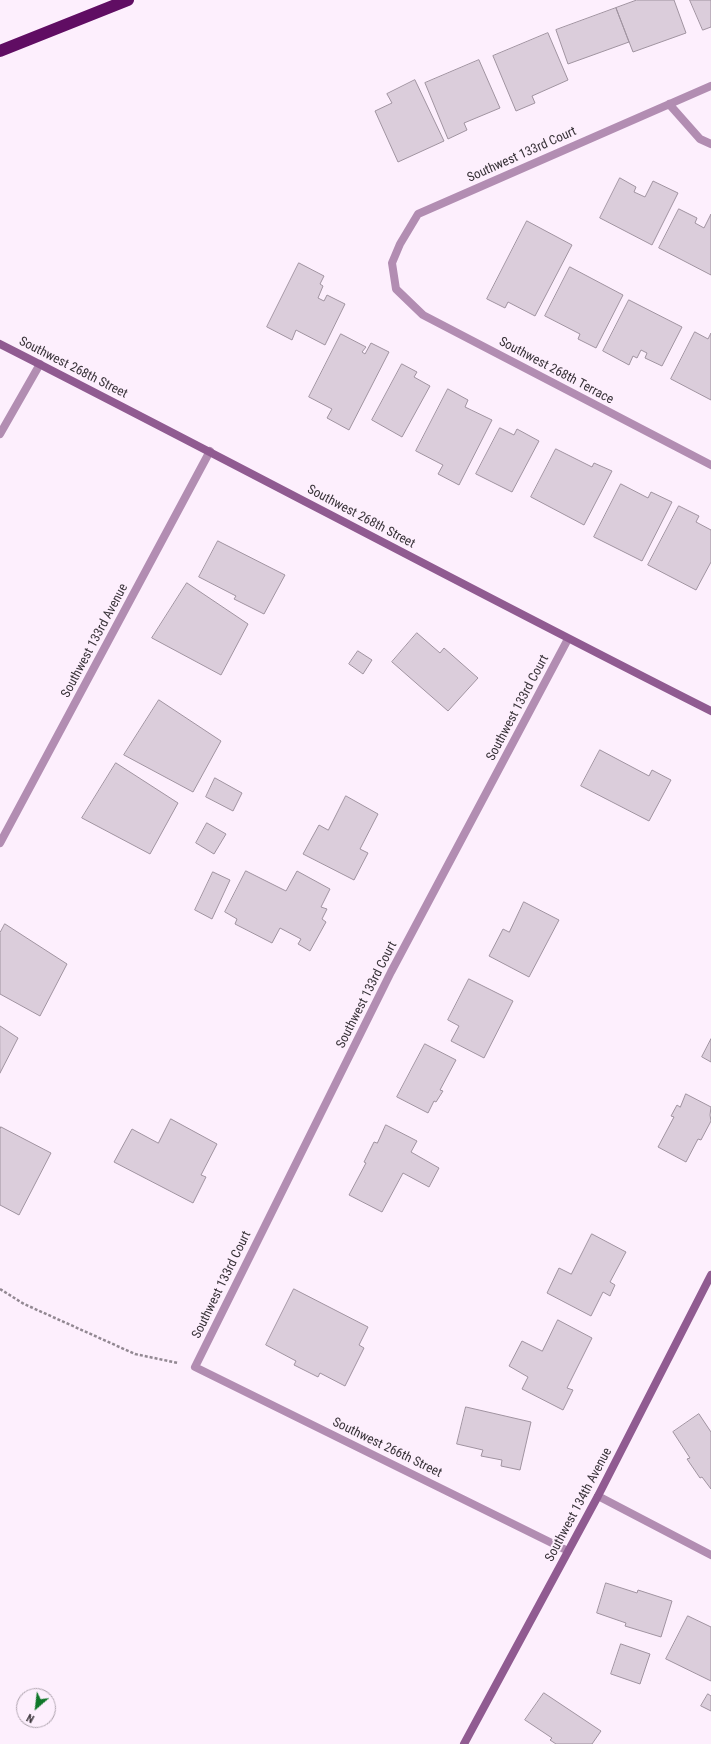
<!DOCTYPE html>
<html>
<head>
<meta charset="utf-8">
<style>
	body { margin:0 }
	#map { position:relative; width:711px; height:1744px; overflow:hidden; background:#fdeffd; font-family:"Roboto Condensed",sans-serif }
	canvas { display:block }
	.north { position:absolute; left:16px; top:1688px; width:40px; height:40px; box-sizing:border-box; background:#fdeffd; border:1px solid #afa4af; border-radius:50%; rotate:208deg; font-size:11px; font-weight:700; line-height:16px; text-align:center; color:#393339 }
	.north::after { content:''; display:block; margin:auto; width:14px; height:18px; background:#10772a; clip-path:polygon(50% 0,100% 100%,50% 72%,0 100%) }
</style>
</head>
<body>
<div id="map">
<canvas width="711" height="1744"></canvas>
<div class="north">N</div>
</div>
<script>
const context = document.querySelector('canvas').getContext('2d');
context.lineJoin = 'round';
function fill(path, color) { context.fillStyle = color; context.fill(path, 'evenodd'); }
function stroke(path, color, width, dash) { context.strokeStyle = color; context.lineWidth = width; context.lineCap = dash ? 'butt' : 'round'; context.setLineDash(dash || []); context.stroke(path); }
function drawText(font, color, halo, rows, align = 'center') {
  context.font = font + ' "Roboto Condensed",sans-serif'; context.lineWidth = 4; context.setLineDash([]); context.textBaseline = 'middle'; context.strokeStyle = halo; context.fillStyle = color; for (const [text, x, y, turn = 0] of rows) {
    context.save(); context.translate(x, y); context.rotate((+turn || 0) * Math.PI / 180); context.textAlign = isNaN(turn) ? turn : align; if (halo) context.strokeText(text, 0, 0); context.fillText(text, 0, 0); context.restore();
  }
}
const building = new Path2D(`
	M637 0H674L686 33 633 52 616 8Z
	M690 0H711V27L703 30Z
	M616 8 629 42 568 64 556 30Z
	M548 33 568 80 532 96 535 103 516 111 493 56Z
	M479 60 500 108 464 123 467 130 448 139 425 83Z
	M415 80 444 141 398 162 375 111 392 103 387 94Z
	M620 178 636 187 634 192 645 197 653 181 678 193 652 245 600 218Z
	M679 209 697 218 695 223 704 228 711 214V275L659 248Z
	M527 221 572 245 535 316 508 302 505 308 487 299Z
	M299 263 324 276 320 284 323 286 318 298 324 301 327 295 345 304 325 345 296 330 292 340 267 327Z
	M570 267 623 295 596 348 578 339 580 334 545 316Z
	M629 300 682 327 662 366 645 358 647 353 641 350 637 358 633 356 629 365 603 351Z
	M695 332 708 339 711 333V400L671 379Z
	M341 334 366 347 362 352 365 354 371 343 389 352 349 430 327 418 332 409 309 397Z
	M402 364 417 372 414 377 430 386 402 437 372 420Z
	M448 389 468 400 465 407 492 420 459 485 438 474 443 465 416 451Z
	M500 428 514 435 517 429 539 441 512 492 476 474Z
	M556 449 592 467 594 463 612 471 584 525 531 497Z
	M621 484 648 498 651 492 672 502 642 561 594 537Z
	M679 506 699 516 696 522 711 530V562L696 590 648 565Z
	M218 541 285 575 264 614 234 599 236 596 199 577Z
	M187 583 248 624 221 675 152 638Z
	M417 633 440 653 444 648 478 678 448 711 392 662Z
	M358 651 372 660 363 674 349 664Z
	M159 700 221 741 193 792 124 755Z
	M600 750 649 776 652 770 671 780 649 821 581 786Z
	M116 763 178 803 150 854 82 818Z
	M215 778 242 793 233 811 206 797Z
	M346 796 378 814 360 849 368 853 354 880 303 854 319 825 328 830Z
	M207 823 226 834 214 854 196 843Z
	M246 871 286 891 297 871 330 889 321 907 327 909 322 919 326 922 310 951 298 944 301 939 280 928 272 943 235 924 237 919 225 912Z
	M213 872 230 880 212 919 195 910Z
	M524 902 559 920 529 977 489 956 503 929 509 932Z
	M5 924 67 964 40 1016 0 994V933Z
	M469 979 513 1001 484 1058 451 1041 459 1026 448 1020Z
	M0 1026 18 1038 0 1073Z
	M711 1039V1062L702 1057Z
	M425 1044 456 1060 440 1090 443 1091 436 1102 434 1101 428 1113 397 1097Z
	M686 1094 711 1107 710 1115 711 1121 701 1140 698 1139 686 1162 658 1147 674 1117 671 1116 677 1105 680 1107Z
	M171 1119 217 1144 201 1175 206 1177 193 1203 114 1162 132 1129 158 1143Z
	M386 1125 417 1141 411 1152 439 1168 429 1187 403 1173 382 1212 349 1195 366 1163 364 1162 374 1142 377 1143Z
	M1 1127 51 1153 19 1215 0 1205V1130Z
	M592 1234 626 1252 610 1282 615 1285 610 1296 603 1292 591 1316 547 1293 559 1268 571 1274Z
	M294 1289 368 1327 359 1345 364 1348 345 1386 320 1373 318 1377 294 1365 296 1361 266 1345Z
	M558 1320 592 1338 567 1388 573 1390 563 1410 522 1389 528 1377 509 1366 522 1341 542 1351Z
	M466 1407 531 1422 520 1470 501 1466 502 1460 481 1456 483 1450 457 1444Z
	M699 1414 711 1432V1489L702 1477 700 1478 687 1459 690 1458 673 1432Z
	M606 1583 637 1593 638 1590 672 1601 661 1637 625 1626 626 1623 597 1613Z
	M688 1616 711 1627V1681L666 1659Z
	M621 1644 650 1654 640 1684 611 1674Z
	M544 1693 601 1731 592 1744H556L550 1740 552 1738 525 1720Z
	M708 1694 711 1696V1711L701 1706Z`);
const path = new Path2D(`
	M0 1289 24 1304 135 1354 178 1363`);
const lane = new Path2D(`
	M0 434 40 364`);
const street = new Path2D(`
	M711 86 418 214 400 244 392 263 396 289 423 315 711 465
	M669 104 700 139 711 144
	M0 843 210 451
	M598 1496 711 1555
	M568 1551 195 1367 391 972 568 639`);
const secondary = new Path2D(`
	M0 344C238 465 473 591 711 711
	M464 1744 598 1496 711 1275`);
const highway = new Path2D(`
	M0 51 128 0`);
const streetNames = [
	["Southwest 133rd Court",522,155,-24],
	["Southwest 268th Street",73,368,27],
	["Southwest 268th Terrace",556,371,28],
	["Southwest 268th Street",361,517,28],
	["Southwest 133rd Avenue",95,641,-62],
	["Southwest 133rd Court",518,708,-62],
	["Southwest 133rd Court",367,995,-63],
	["Southwest 133rd Court",222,1285,-64],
	["Southwest 266th Street",387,1448,26],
	["Southwest 134th Avenue",579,1505,-62]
];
fill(building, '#dbcddb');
stroke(building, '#a093a0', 1);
stroke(path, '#928892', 2.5, [3, 2]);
stroke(lane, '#b28db2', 8);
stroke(street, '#b28db2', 8);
stroke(secondary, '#905b91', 8);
stroke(highway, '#600d63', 12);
drawText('13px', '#393339', '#fdeffd', streetNames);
</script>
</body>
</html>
